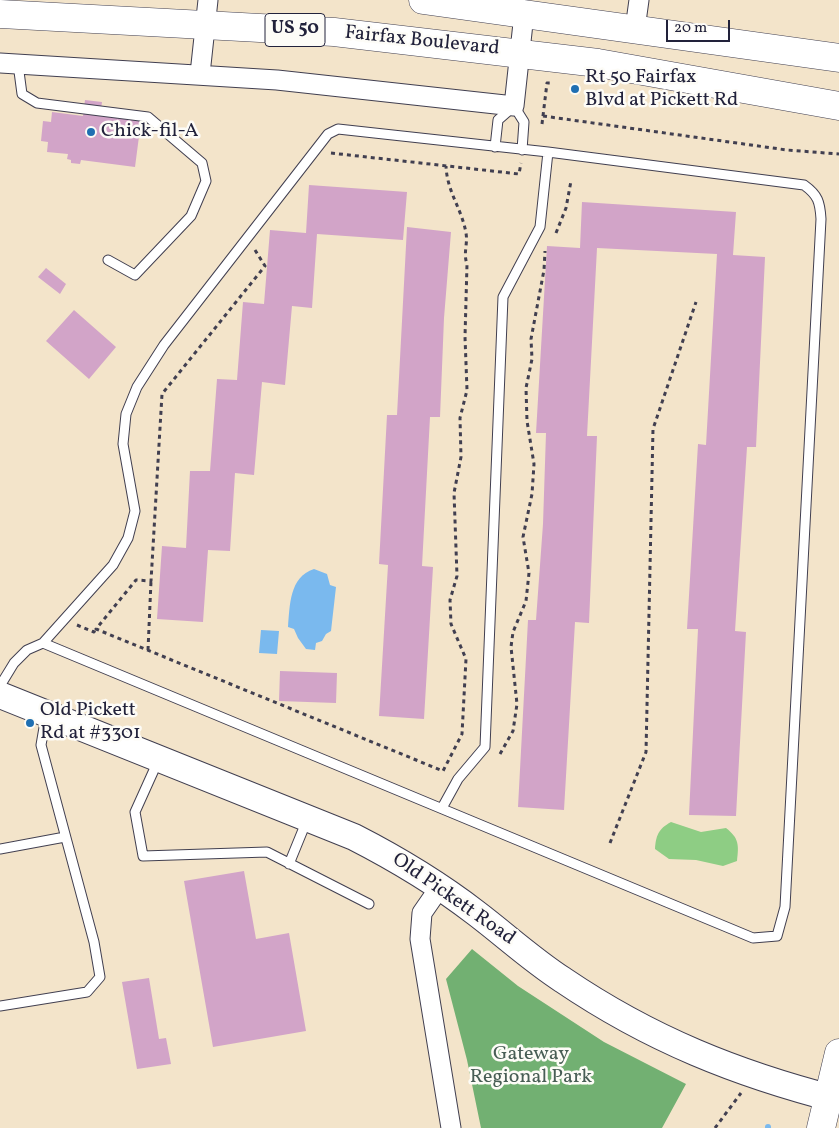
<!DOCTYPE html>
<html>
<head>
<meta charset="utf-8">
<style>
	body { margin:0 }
	#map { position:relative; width:839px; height:1128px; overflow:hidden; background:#f3e4ca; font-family:Vollkorn,serif }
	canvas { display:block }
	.scale { position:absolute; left:666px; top:20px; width:64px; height:22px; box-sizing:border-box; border:2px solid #22223b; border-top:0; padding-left:6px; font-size:15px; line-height:18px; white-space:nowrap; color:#22223b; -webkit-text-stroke:4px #fdfcf7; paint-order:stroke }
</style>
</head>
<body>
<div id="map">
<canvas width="839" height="1128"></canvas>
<div class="scale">20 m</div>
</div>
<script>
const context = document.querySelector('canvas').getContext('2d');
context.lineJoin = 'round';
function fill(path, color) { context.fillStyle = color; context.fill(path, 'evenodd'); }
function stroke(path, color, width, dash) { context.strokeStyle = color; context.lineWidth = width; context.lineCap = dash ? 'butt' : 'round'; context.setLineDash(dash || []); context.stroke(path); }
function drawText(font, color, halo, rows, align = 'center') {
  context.font = font + ' Vollkorn,serif'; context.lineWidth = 5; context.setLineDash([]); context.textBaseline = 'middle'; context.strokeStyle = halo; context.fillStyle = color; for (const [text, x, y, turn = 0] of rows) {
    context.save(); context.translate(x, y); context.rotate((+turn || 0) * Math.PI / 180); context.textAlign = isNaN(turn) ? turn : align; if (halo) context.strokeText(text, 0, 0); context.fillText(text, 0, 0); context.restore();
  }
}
const green = new Path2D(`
	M671 822 701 832 726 828C739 838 739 845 737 861L723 866 696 860 669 859 655 849C656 836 658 829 671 822Z`);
const forest = new Path2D(`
	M472 949 518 986 604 1042 686 1084 662 1128H481L467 1060 446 979Z`);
const water = new Path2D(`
	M314 569 327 574 330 585 336 587 331 631 326 634 322 641 316 643 315 650 306 649 298 638 294 629 288 627C290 606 289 577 314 569Z
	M261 630 279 631 277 654 259 653Z`);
const stream = new Path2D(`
	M768 1128V1127`);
const building = new Path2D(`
	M85 100 102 102 100 116 141 121 135 167 81 160 80 164 71 163V160L67 159 68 154 47 152 48 142 41 141 43 121 51 122 52 112 83 116Z
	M309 185 407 192 403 240 317 234 312 308 292 306 285 385 262 382 254 475 235 473 230 551 208 550 203 622 157 619 162 546 186 548 190 471H210L217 379 237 380 243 302 264 304 270 230 306 233Z
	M582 202 736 212 733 255 765 257 756 447H747L735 631 746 632 736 816 689 815 698 629H687L698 444 706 445 717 254 597 248 587 436H597L589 623 575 622 564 810 518 807 528 620H536L543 524 546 433H536L547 246 580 248Z
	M407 227 451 232 444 318 440 417H430L422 566 433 567 424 719 379 716 388 565 379 564 387 415H397Z
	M46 268 66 284 60 294 38 277Z
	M74 310 116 347 89 379 46 341Z
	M280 671 337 673 336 703 279 701Z
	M244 871 256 939 289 933 306 1031 213 1047 184 881Z
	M149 978 159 1039 166 1038 171 1064 137 1069 122 982Z`);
const path = new Path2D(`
	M543 116 787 150 839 154
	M542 124 547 83H550
	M331 153 519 174 521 163
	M556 233 566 208 571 181
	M255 250 265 266 162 394 151 581 136 580 96 629 443 771 462 734 466 659 451 624 450 600 457 576 454 493 461 457 460 418 467 390 465 337 467 264C463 253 468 244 466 233 462 209 447 192 446 166
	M77 625 94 632 96 629
	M148 650 151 581
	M500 754 513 731 517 704 511 647 513 632 526 601 529 573 523 537 532 494 534 464 527 421 526 388 532 359 531 339 544 270 545 251
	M610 843 646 752 653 429 696 302
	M715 1128 741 1093`);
const lane = new Path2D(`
	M18 64 22 94 37 103 148 117 202 163 206 181 191 216 135 275 108 260
	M495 147 498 120 514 106 524 122 522 150
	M0 686 14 663 27 650 43 643 113 565 128 538 135 511 123 444 126 414 137 387 164 345 328 134 338 129 548 152 804 185C818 195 820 202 821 219L785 907 777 936 753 938 43 643
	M158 761 135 812 143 856 267 852 369 904
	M442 808 458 779 485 747 503 297 540 227 548 152
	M0 849 65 837
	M289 864 307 820
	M0 1006 87 992 100 977 94 942 41 745 46 716`);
const street = new Path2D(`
	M635 29 639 0
	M0 63 277 80 514 106 524 14
	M200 74 208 0
	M440 887 422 913 420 939 451 1128`);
const secondary = new Path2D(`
	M0 695 354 837C397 859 437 883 476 913 505 935 532 960 563 980 650 1039 737 1074 839 1100`);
const primary = new Path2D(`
	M423 0 839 58
	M0 14 334 32 598 63 839 106
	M821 1128 839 1053`);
const markers = [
	[575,89,5,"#1f6fb2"],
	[91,132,5,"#1f6fb2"],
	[30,723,5,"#1f6fb2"]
];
const shields = [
	[295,30,60]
];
const shieldNames = [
	["US 50",295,30]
];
const streetNames = [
	["Fairfax Boulevard",422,42,6],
	["Old Pickett Road",453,900,35]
];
const poiNames = [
	["Rt 50 Fairfax",585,78],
	["Blvd at Pickett Rd",585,101],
	["Chick-fil-A",101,132],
	["Old Pickett",40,711],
	["Rd at #3301",40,734]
];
const parkNames = [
	["Gateway",531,1055],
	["Regional Park",531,1078]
];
fill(green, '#8ecd84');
fill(forest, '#72b072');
fill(water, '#7ab9ee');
stroke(stream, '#7ab9ee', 6);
fill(building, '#d2a4c8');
stroke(lane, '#413f50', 11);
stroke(street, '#413f50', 21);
stroke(secondary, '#413f50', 28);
stroke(primary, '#413f50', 29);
stroke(path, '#413f50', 3, [4, 4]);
stroke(lane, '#fff', 9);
stroke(street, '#fff', 19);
stroke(secondary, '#fff', 26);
stroke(primary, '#fff', 28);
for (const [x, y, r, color] of markers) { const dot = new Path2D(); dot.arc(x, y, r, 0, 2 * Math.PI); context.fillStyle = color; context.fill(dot); stroke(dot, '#fdfcf7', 2); }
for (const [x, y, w] of shields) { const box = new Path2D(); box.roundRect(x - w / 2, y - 16.5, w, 33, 4); context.fillStyle = '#fdfcf7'; context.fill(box); stroke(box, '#22223b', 1); }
drawText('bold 19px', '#22223b', null, shieldNames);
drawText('20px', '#22223b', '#fdfcf7', streetNames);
drawText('20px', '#22223b', '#fdfcf7', poiNames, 'left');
drawText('20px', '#485e55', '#fdfcf7', parkNames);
</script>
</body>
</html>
